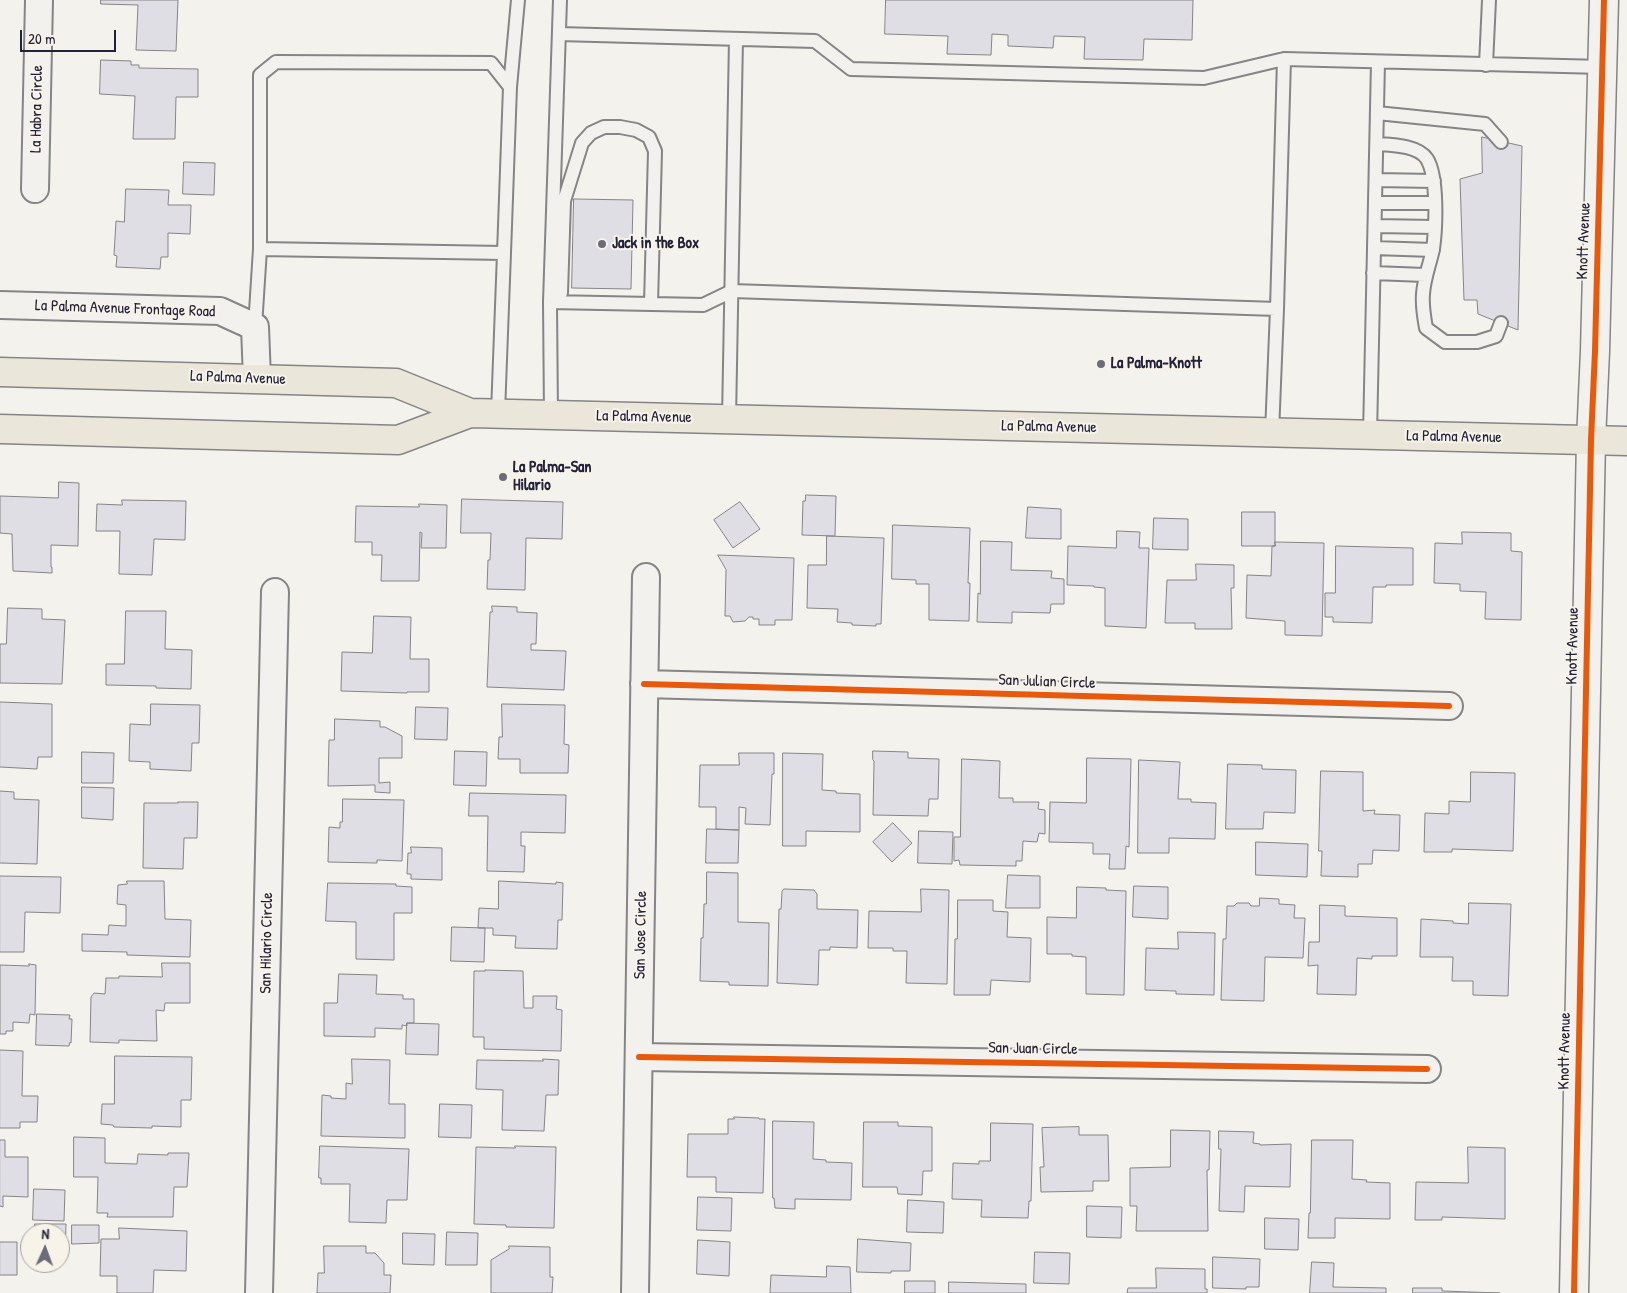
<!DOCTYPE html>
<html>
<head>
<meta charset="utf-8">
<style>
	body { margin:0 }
	#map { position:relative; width:1627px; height:1293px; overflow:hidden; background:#f4f2ec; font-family:"Patrick Hand",sans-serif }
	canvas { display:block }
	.north { position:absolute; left:20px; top:1223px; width:50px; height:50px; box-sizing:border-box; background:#f7f3e8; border:1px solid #a29fa3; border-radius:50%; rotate:2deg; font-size:14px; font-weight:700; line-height:20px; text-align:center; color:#22223b }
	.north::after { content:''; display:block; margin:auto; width:18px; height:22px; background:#6c6b79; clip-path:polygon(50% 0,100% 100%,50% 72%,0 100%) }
	.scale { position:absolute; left:20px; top:30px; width:96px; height:22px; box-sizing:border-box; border:2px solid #22223b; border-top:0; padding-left:6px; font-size:15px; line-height:18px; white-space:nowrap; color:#22223b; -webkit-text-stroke:4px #f7f3e8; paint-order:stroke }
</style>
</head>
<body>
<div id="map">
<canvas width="1627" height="1293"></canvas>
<div class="north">N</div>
<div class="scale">20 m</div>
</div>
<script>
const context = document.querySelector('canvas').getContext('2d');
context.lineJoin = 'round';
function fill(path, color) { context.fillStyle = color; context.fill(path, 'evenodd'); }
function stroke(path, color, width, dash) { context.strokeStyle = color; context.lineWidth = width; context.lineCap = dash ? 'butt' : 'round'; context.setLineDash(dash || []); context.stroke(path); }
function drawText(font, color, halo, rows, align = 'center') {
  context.font = font + ' "Patrick Hand",sans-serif'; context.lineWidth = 4; context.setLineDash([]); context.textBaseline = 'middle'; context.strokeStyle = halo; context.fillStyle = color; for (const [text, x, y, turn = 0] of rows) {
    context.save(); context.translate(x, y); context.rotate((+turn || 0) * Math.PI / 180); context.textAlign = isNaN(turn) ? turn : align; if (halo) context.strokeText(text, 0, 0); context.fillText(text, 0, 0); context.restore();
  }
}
const building = new Path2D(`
	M101 0H178L176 51 136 50 138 5 101 4Z
	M886 0H1193L1192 40 1144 39 1143 60 1084 59 1085 37 1054 36 1053 48 1008 46V35L992 34 991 55 947 54 948 36 885 34Z
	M101 60 131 61V65H139V68L198 69V97H176L175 139H133L135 96 100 94Z
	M1482 137 1522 146 1518 330 1478 314 1477 300H1464L1460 179 1482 173Z
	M184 162 215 163 214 195 183 194Z
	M126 189 169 190 168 205H191L190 234 168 233V257H161L160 269 116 267 117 256 114 255 116 221 124 222Z
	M574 199 633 200 631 289 572 288Z
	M59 482 79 483 78 546 51 545V567H52V573L13 571 12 534 0 533V496L58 498Z
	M806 495 836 496 835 536 802 535 803 501H805Z
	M462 499 563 502 562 539 526 538 525 590 487 589 488 560H490L491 533H461Z
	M122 500 186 501 185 540 154 539 152 575 119 574 120 531H96L97 504 122 505Z
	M740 502 760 529 733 548 714 520Z
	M419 504 447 505 446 548H421L422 533 420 532 419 581H381L382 555H372V542H355L356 506 419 507Z
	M1028 507 1061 509V539L1026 538Z
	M1242 512H1275V546H1242Z
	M1154 518 1188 519V550L1153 549Z
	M893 525 970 528 968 583H970L969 621 929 620V584H916V580L892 579Z
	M1117 531 1140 532 1139 548H1149L1146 628 1105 626V588L1094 587V586L1067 585 1068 546 1116 548Z
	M1462 532 1511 533V551L1522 552 1521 620 1485 619 1486 592 1460 591V584L1434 583 1435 543 1462 544Z
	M827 536 884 538 881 624H876V626L852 625V623L837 622 838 609 807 608 808 565H826Z
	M981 541 1012 542 1011 570 1052 571 1051 578 1064 579V604H1051L1050 613 1012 612V623L977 622 978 593 980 594Z
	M1275 542 1324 543 1322 636 1285 635V621L1246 618 1247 575 1271 576 1272 546H1275Z
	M1336 546 1413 548V585H1386V587H1373L1372 623 1333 622V617H1325V593H1335Z
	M718 555 794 558 792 620H775V625H759V619H753V617H749L745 621 733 622 730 616H725L726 570Z
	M1196 564 1234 565V588H1231L1232 629H1195V623H1165L1167 580H1196Z
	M492 606 517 607V612L537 613 536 644H531V650L566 651 564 690 487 687 490 612H492Z
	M8 608 42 609V619L65 620 62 684 0 683V644H6Z
	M126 611H166L165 649 192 650 191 689 156 688V686L106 685V664H124Z
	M374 616 411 617 410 659H429V692H407V693L341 691 342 652 372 653Z
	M0 702 52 704V757H38L37 769 0 767Z
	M151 704 200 705 199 743H192L191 771 150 769V762L129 761 130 724 150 725Z
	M502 704 565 705 564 744 569 745 568 773H520V759H498L499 737H502Z
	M416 707 448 708 447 740 415 739Z
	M335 719 380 721V727H385L402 736V758H379V783L390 782V793L375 792V785L328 786 329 740H334Z
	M455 751 487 752 486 786 454 785Z
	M873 751 908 752V758L939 759 938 799H929L928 816 873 815 874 761 873 760Z
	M82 752 114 753 113 783H82Z
	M739 753H774V774H772L770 825 745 824 746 808 739 807V830L716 829V807H699L700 765H739Z
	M783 753 823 754 822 790 836 791V793L860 794V832L806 831V846H783Z
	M1087 758 1131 759 1129 847 1126 846 1125 869H1109L1110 854H1093V843L1049 842 1050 802 1086 803Z
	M962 759 1000 761 999 798H1013V802H1039L1038 809 1045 810V834L1039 833 1037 842 1023 841 1022 861H1016V866L960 865 959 860 954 861V837H960Z
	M1139 760 1180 762 1178 799H1191V802L1216 803 1215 839 1169 838V853H1138Z
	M1228 764 1262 765V769L1296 770 1295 813 1264 812 1263 829H1226Z
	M1321 771 1363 772V811L1375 810 1374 814 1400 815 1399 851 1373 850 1372 864H1358V877L1321 876 1322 851H1319Z
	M1471 772 1515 773 1513 851 1452 849V852H1424L1425 813 1449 814V801L1470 802Z
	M82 787 114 788 113 820 82 818Z
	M0 791 14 792V799L39 800 37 864 0 863Z
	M470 793 566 795 565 833 521 832V846H525L524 872 487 871 488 816H469Z
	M343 799 404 800 402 861 377 860V863L328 862 329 827 340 828V822H342Z
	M178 802H198L197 838H184L183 869 143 868 144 803H178Z
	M893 823 912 843 892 862 873 842Z
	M707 829 739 830 738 863H706Z
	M919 831 953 832 952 864 918 863Z
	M1256 842 1308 844 1307 877 1256 875Z
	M411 847 442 848V880L411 879V874H407L408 853H411Z
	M707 872 738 873V922L769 923 768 986 729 985V982L700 981 701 938H703L704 904H706Z
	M1008 875 1040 876V908H1006Z
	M0 876 61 877 60 913 25 912 24 952H0Z
	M127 881H164L165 919 191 920 190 957 127 955V952L82 951V934L108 935 109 925 126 926V905L117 904 118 885 127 884Z
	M499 881 556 884V882L563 883 562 920H558L557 949 515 948 516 936 493 935V928H478L479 908 498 909Z
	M328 883 396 884V886L412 887V913H394V960L356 959V922L326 921Z
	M1134 886 1168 887V919L1133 917Z
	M1077 887 1106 888V890L1126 891 1124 995 1086 994V957L1072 956V954H1047V917L1076 918Z
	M784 889 814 890 817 894V909L858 910 857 948 830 947V950H819L818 985 777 983 779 909H781L782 892Z
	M921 889 949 890 947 984 906 983 907 951H893V948H868L869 911 921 912Z
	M1260 898 1279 899V904L1295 905 1294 918H1305L1303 958 1265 957 1264 1001 1221 1000 1223 939H1226L1227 906H1234L1237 903H1249L1251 906H1259Z
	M958 900H993V911L1008 912 1007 937 1031 938 1030 982 991 980 990 995H954L955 939H957Z
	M1469 903 1511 904 1508 996 1473 995V981H1452L1453 957H1420L1421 919 1453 921V923L1468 924Z
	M1320 905 1345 906V916L1397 918V956H1372V959L1357 958 1356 995 1317 994 1318 965 1308 966 1309 942H1319Z
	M452 927 485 928 484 962 451 961Z
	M1178 932 1215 933 1214 995 1176 994V991L1145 990 1146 948 1178 949Z
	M162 963H190V1003H165L164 1011 156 1010 157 1041 119 1040V1043L90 1042 91 997 94 993 105 994 106 978H119V976L162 977Z
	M29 964 36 965 35 1015 30 1014 29 1023 13 1022V1031H6V1034H0V965L29 966Z
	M485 970 523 971 524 1008H533V996H557L556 1009 562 1010 561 1051 484 1049V1037H473L474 971H485Z
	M339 974 377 975 376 994 403 995V999H414V1023H407V1026L402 1025V1029L375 1028V1037L324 1036V1003H337Z
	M37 1014 70 1015 69 1019H72L71 1043 70 1042 69 1046 36 1045Z
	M407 1023 439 1024 438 1055 406 1054Z
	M0 1050 23 1051 22 1096H38L37 1122H20V1128H0Z
	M115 1056 192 1057 191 1100H181V1127L152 1126V1128L114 1127 113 1125 101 1124 102 1104H114Z
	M352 1059 390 1060 389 1104H405V1138L321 1136 322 1095 331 1096V1098L346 1099V1083L352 1084Z
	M543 1059 559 1060 558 1095H546L544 1131 502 1130 503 1090 476 1089 477 1060 543 1061Z
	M440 1104 472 1105 471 1138 439 1137Z
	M734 1117 759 1118V1119H765L763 1193 716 1192V1177H687L688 1134H728V1119H734Z
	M773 1121 814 1122 813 1159 826 1160V1162L852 1163 851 1200 795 1199V1209L775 1208 774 1198H773Z
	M864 1122H898V1126L932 1127V1171H923L922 1195 898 1194 897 1187H863Z
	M991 1123 1033 1124 1031 1201H1029L1028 1218 981 1217 982 1200 952 1199 953 1163 979 1164V1161H990Z
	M1079 1127V1135H1108L1109 1181H1093V1191L1041 1192 1040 1167H1044L1042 1128Z
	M1171 1130 1210 1131 1209 1170H1207L1208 1231H1136L1137 1206H1130V1168L1170 1167Z
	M1219 1131 1254 1132 1253 1143 1260 1144V1145L1291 1144 1290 1187 1245 1186 1244 1212 1219 1211 1221 1149H1219Z
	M74 1137 105 1138V1163L137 1164 138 1154 168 1155V1153H189L187 1187H174L173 1217H107L108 1213H97L98 1177H74Z
	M0 1140H5V1157H28V1197L3 1196V1207L0 1206Z
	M1312 1140H1353L1352 1179 1367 1180 1366 1182 1390 1183V1219L1335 1218V1238H1308L1309 1213H1310Z
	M320 1146 409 1149 407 1200H387L386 1223 349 1222 350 1184H321V1178H319Z
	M515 1146 556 1147 554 1228 506 1227V1225L474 1224 476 1147 515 1148Z
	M1468 1147 1505 1148V1219L1442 1217V1220H1415L1416 1182 1468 1183Z
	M34 1189 65 1190 64 1221 33 1220Z
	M698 1197 732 1198 731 1231 697 1230Z
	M908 1200 944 1202 943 1233 907 1232Z
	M1087 1206 1122 1207 1121 1238 1087 1237Z
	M1265 1218 1299 1219 1298 1250 1265 1249Z
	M35 1224H66L65 1256 60 1255V1233H35Z
	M72 1225H99V1243L72 1244Z
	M119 1228 187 1231 186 1271 154 1270 153 1293H117V1276H100L101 1239H119Z
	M447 1232 478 1233 477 1265H446Z
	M403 1233 435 1234 434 1265 403 1264Z
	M858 1239 911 1243 910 1271H891V1273L857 1272Z
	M698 1240 730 1242 729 1276 697 1274Z
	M0 1242H17V1275H0Z
	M324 1246H366V1253H375L384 1263V1275H391L390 1293H317L318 1273H324Z
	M509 1246 550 1247V1277H553L552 1293H491V1260L509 1249Z
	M1035 1252 1070 1253 1069 1284 1034 1283Z
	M1213 1257 1260 1259 1259 1287H1246V1289L1213 1288Z
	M1312 1262 1334 1263 1333 1287 1386 1288V1293H1310Z
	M827 1266 850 1267 851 1293H770L771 1275 826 1277Z
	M1156 1268 1205 1269V1289H1207V1293H1127L1128 1288H1156Z
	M905 1281H935V1293H905Z
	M949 1282 1026 1284V1293H949Z
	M1413 1288H1442V1291L1500 1293H1413Z`);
const service = new Path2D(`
	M560 0 550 302 703 305 732 291 1277 309 1272 433
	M559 34 815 41 851 69 1204 78 1284 59
	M1486 65 1489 0
	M510 87 518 0
	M1377 113 1485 124 1501 142
	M1377 144C1391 145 1418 145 1427 159 1438 177 1436 228 1433 249 1430 264 1424 278 1423 294 1422 305 1424 317 1426 328L1445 342H1477L1496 336 1501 323
	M1376 180 1434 181
	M1375 203H1435
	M1375 226 1435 227
	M1374 248 1433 250
	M260 249V75L276 62 491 63 510 87 504 253
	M1373 273 1425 275
	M1277 309 1284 59 1603 67
	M255 327 260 249 504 253 498 413
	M551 415 550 302 561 293 564 201 582 143 591 133 604 127H620L636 130 649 137 655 151 651 304
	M729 419 736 39
	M1370 435 1378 62`);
const minor = new Path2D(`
	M35 189 39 0
	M0 305 220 311 255 327 257 379
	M644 684 1449 706
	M639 1057 1427 1069
	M259 1293 275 592
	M635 1293 646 577`);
const secondary = new Path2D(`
	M1574 1293 1591 440 1595 351 1604 0`);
const primary = new Path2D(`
	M0 372 396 383 470 413 1627 441
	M0 429 398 440 470 413`);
const cycleway = new Path2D(`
	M644 684 1449 706
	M639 1057 1427 1069
	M1574 1293 1591 440 1595 351 1604 0`);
const markers = [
	[602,244,5,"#6c6b79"],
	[1101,364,5,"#6c6b79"],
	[503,477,5,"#6c6b79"]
];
const streetNames = [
	["La Habra Circle",37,109,-89],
	["Knott Avenue",1584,241,-88],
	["La Palma Avenue Frontage Road",125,309,2],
	["La Palma Avenue",238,378,2],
	["La Palma Avenue",644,417,1],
	["La Palma Avenue",1049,427,1],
	["La Palma Avenue",1454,437,1],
	["Knott Avenue",1573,646,-89],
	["San Julian Circle",1047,682,2],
	["San Jose Circle",641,935,-89],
	["San Hilario Circle",267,943,-89],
	["San Juan Circle",1033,1049,1],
	["Knott Avenue",1565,1051,-89]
];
const poiNames = [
	["Jack in the Box",612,244],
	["La Palma-Knott",1111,364],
	["La Palma-San",513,468],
	["Hilario",513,486]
];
fill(building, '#e0dee5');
stroke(building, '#858486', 1);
stroke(service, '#858486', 16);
stroke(minor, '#858486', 30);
stroke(secondary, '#858486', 31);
stroke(primary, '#858486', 31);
stroke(service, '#f2f1ed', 12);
stroke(minor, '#f2f1ed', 26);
stroke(secondary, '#f2f1ed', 28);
stroke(primary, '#ebe6da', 28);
stroke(cycleway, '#e8590c', 6);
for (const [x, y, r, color] of markers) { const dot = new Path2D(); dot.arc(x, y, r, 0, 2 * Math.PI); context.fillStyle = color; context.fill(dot); stroke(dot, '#f7f3e8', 2); }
drawText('16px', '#22223b', '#f7f3e8', streetNames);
drawText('bold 16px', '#22223b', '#f7f3e8', poiNames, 'left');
</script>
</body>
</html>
